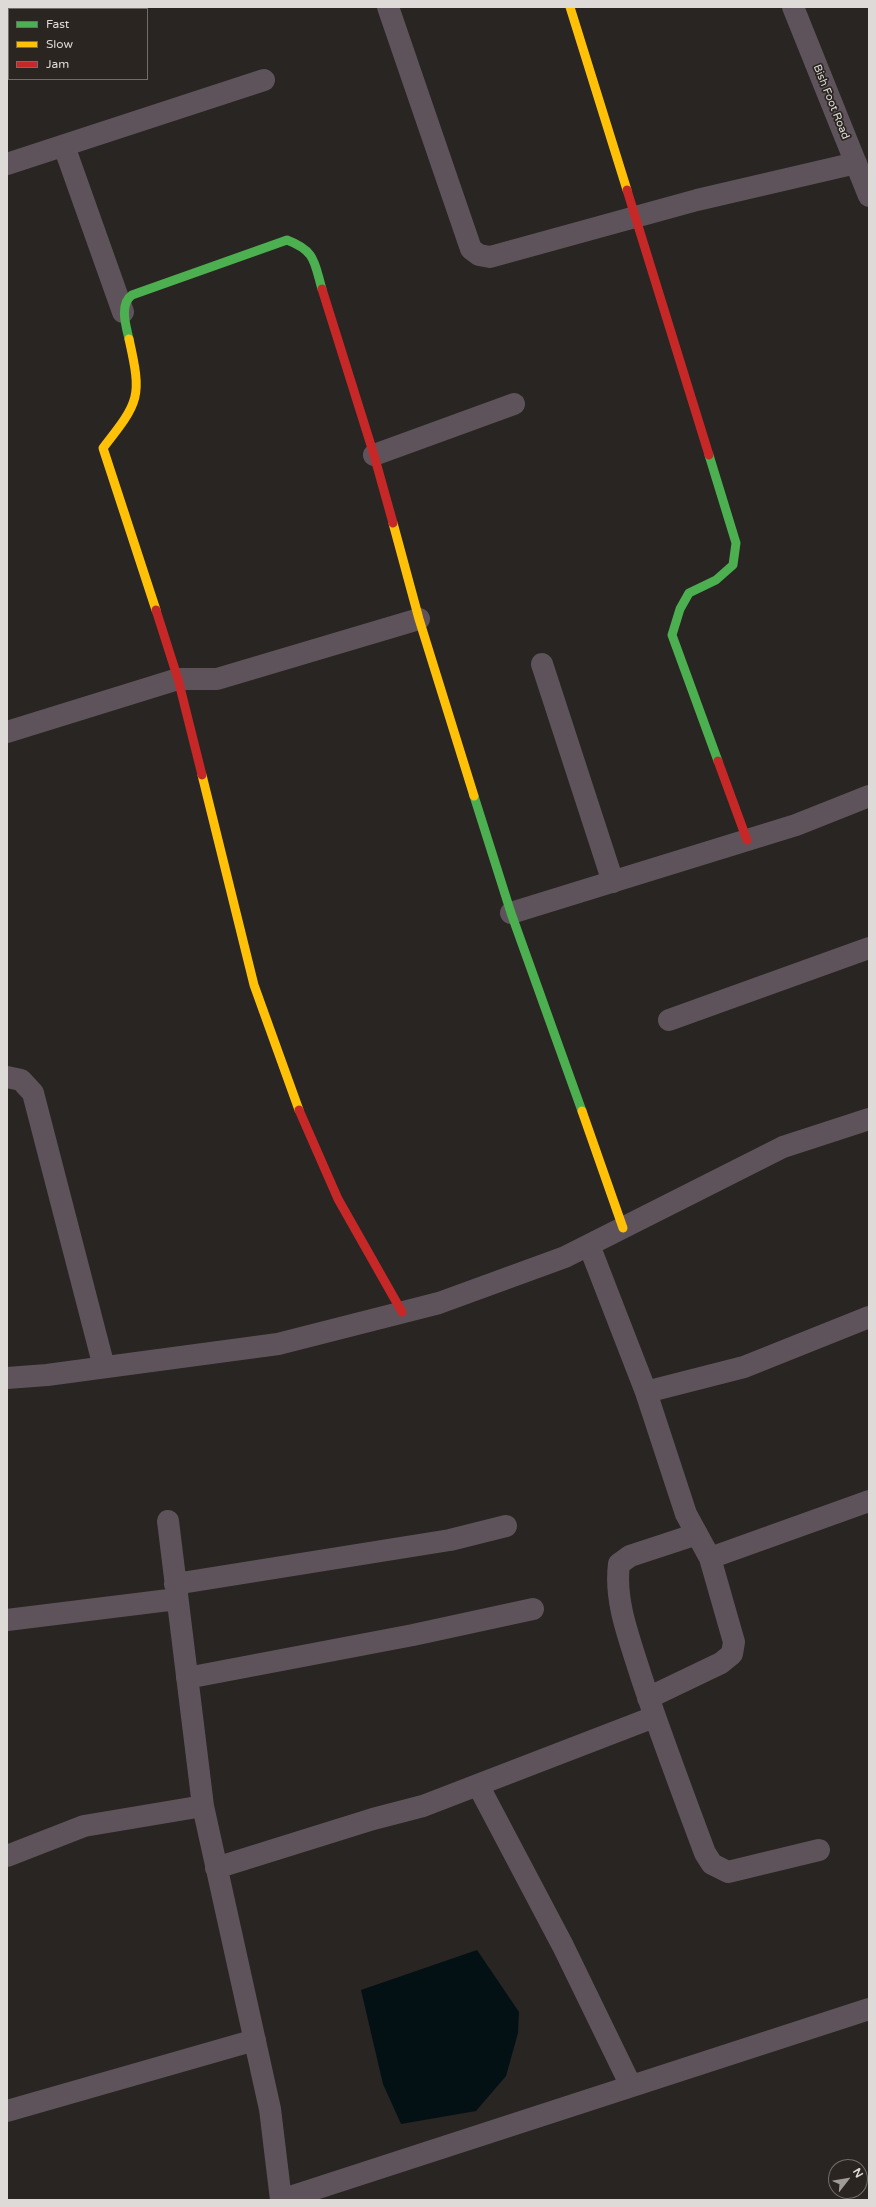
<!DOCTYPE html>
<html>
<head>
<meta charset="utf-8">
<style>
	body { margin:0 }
	#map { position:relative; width:876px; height:2207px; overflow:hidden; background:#282522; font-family:"Varela Round",sans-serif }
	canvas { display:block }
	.frame { position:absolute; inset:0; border:8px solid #dedad7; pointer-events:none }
	.legend { position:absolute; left:8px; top:8px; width:140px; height:72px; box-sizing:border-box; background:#2a2520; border:1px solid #726d69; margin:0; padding:5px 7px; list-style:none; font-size:12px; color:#dedad7 }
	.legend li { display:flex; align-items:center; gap:8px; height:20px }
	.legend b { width:20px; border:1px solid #726d69 }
	.north { position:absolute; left:828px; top:2159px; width:40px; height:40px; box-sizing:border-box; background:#2a2520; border:1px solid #726d69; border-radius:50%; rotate:59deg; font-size:11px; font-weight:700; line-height:16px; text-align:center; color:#dedad7 }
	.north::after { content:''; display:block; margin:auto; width:14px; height:18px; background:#9e9b98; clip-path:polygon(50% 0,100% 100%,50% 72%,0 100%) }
</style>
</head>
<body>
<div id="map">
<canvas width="876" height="2207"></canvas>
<div class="frame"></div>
<ul class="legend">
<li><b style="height:5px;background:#4caf50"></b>Fast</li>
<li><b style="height:5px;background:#ffc107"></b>Slow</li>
<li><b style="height:5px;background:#c62828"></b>Jam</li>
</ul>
<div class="north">N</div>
</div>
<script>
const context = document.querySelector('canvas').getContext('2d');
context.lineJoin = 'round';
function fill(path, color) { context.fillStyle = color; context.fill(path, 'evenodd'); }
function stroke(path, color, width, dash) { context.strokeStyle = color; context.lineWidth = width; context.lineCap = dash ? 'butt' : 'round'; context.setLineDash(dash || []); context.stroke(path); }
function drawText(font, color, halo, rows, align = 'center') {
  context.font = font + ' "Varela Round",sans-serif'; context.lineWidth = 3.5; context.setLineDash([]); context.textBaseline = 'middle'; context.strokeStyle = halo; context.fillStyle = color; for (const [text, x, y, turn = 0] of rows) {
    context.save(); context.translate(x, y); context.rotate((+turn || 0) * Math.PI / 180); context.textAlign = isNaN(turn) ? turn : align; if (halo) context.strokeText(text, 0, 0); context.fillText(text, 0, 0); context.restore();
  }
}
const water = new Path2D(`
	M477 1950 519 2012 518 2033 506 2076 476 2111 401 2124 383 2084 361 1990Z`);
const stream = new Path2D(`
	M55 9 63 7
	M7 26 9 25`);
const street = new Path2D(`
	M388 7 471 249 479 255 490 257 697 200 856 163
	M793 7 869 196
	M64 146 123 312
	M7 164 264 80
	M374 455 514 404
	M542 664 613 882
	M7 732 178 679H217L419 619
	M511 913 796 825 869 796
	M669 1020 869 948
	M7 1077 21 1080 33 1093 104 1367
	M589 1245 646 1392 686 1514 710 1558 734 1642 732 1654 721 1663 648 1698
	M7 1378 47 1375 278 1344 439 1303 565 1257 783 1147 869 1119
	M646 1392 744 1367 869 1317
	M168 1521 203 1806 270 2109 281 2200
	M697 1534 630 1556 619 1564C614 1602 630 1640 641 1676 661 1736 683 1794 705 1853L712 1864 728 1872 819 1850
	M710 1558 869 1501
	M175 1584 450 1540 506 1526
	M7 1620 177 1599
	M187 1678 413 1635 533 1609
	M478 1785 563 1946 631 2086
	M7 1856 84 1826 203 1806
	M216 1868 373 1819 423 1806 654 1717
	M7 2111 255 2040
	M281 2200 869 2009`);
const fast = new Path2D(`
	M129 339C126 326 119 304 132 295L287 240C316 251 314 262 322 289
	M709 455 736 543 733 565 716 580 689 593 680 609 672 635 718 761
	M474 796 511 913 582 1111`);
const slow = new Path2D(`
	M570 7 627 190
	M129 339C142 397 140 401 103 448L156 610
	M393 523 419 619 474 796
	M202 775 254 985 299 1110
	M582 1111 623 1228`);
const jam = new Path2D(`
	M627 190 709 455
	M322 289 374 455 393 523
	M156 610 178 679 202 775
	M718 761 747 840
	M299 1110 338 1199 402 1312`);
const streetNames = [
	["Bish Foot Road",831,102,68]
];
fill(water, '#041114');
stroke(stream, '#041114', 11);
stroke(street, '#5e535a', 22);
stroke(fast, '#4caf50', 9);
stroke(slow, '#ffc107', 9);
stroke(jam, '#c62828', 9);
drawText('11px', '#dedad7', '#2a2520', streetNames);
</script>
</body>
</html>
